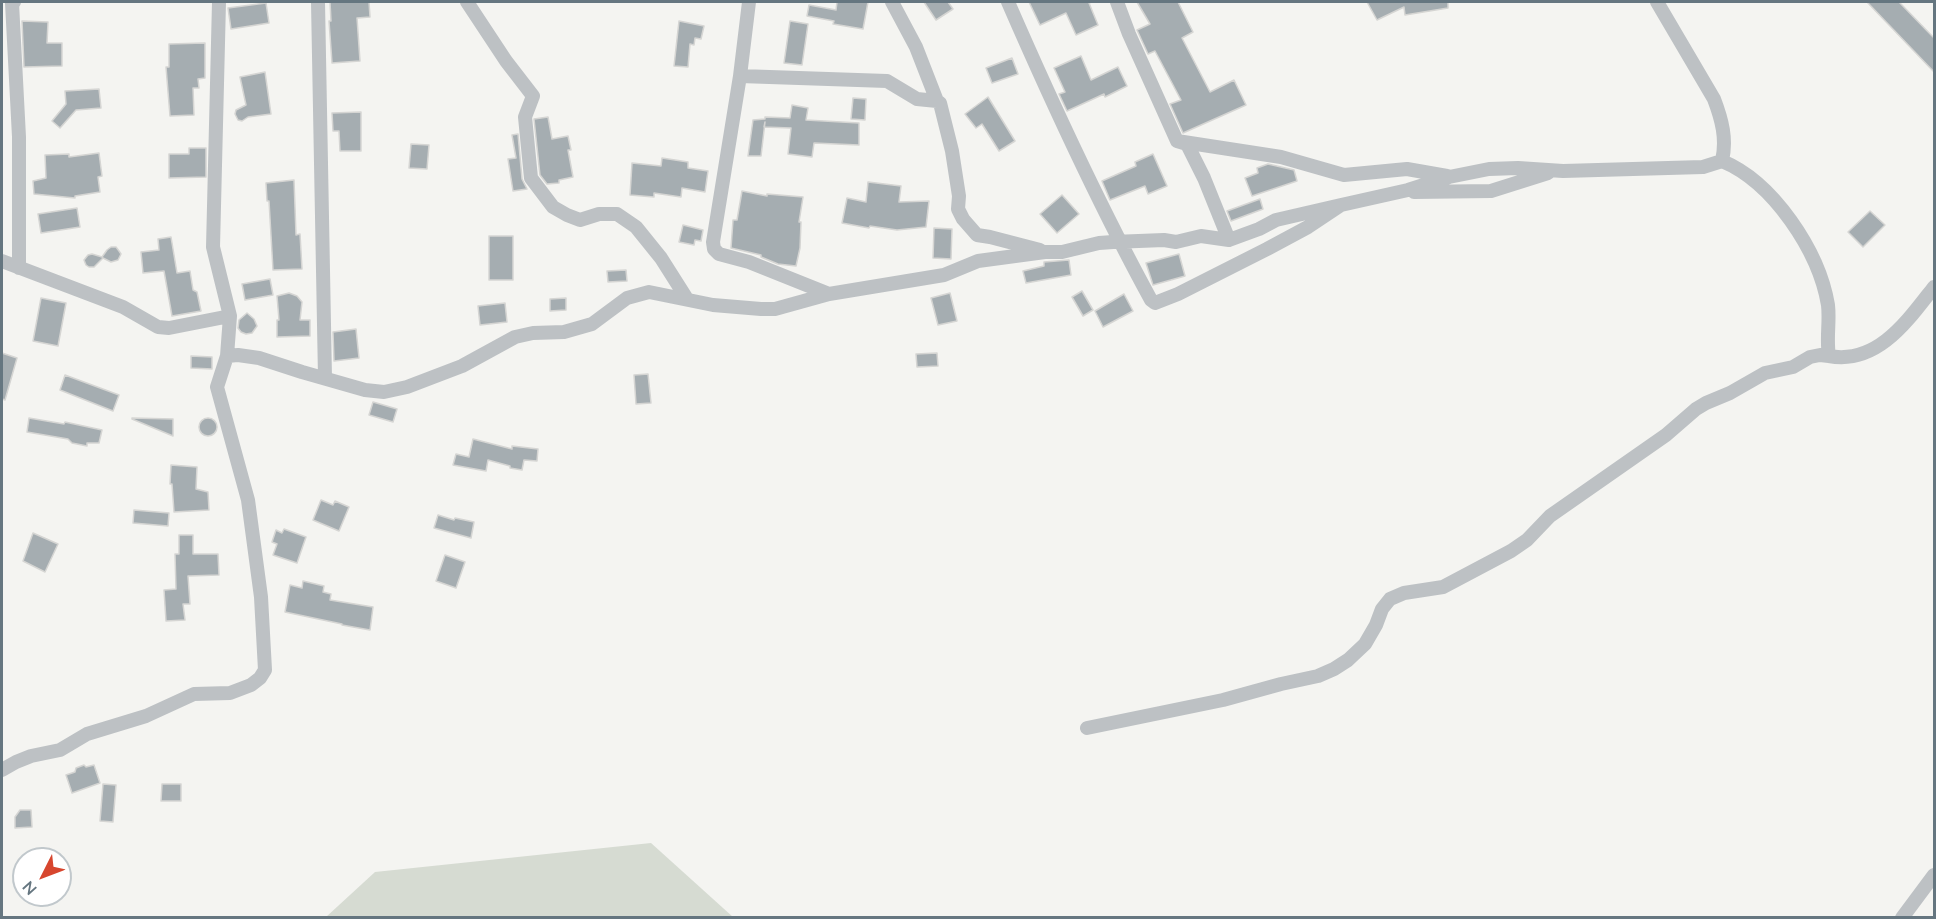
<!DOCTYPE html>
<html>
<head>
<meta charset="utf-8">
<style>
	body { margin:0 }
	#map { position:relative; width:1936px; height:919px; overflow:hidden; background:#f4f4f1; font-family:"Nunito Sans",sans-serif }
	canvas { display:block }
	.frame { position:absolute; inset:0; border:3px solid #657680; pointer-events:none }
	.north { position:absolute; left:12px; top:847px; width:60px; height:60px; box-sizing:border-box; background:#fff; border:2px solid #c1c8cc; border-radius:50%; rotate:228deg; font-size:16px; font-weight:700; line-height:24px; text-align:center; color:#657680 }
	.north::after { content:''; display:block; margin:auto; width:21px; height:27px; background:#d7462e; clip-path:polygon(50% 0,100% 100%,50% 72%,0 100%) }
</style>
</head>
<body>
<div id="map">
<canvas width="1936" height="919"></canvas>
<div class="frame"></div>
<div class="north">N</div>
</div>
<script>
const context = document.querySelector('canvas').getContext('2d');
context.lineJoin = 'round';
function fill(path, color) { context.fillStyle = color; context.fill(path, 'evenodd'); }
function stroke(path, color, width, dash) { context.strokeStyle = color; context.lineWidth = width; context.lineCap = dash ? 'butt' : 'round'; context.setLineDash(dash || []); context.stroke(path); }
const green = new Path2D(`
	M651 843 733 917H326L375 872Z`);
const building = new Path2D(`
	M330 2H369L370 17 357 18 360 61 332 63 329 21H331Z
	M837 2H868L863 29 833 24 834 21 807 16 809 5 836 10Z
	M924 2H948L953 9 936 20Z
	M1029 2H1092L1089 3 1098 25 1076 35 1066 13 1040 25Z
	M1137 2H1178L1193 32 1182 38 1210 92 1234 80 1246 105 1183 133 1170 104 1181 100 1155 51 1148 54 1137 30 1150 24Z
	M1367 2H1448V8L1405 15 1404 7 1377 20Z
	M1867 2H1899L1935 39V73Z
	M266 3 269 23 231 29 228 8Z
	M22 21 48 22 47 43H62V66L24 67Z
	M679 21 704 26 701 39 695 38 694 45 690 44 688 67 674 66Z
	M790 21 808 24 802 65 784 63Z
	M205 43V78L198 79 199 88H193L194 115 170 116 166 67H169V44Z
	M1081 56 1091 80 1118 67 1127 86 1105 97 1104 94 1067 111 1059 94 1065 92 1054 68Z
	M1012 58 1018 74 992 83 986 68Z
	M265 72 271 114 248 117 242 121 238 120 235 114 236 110 246 105 240 77Z
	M99 89 101 108 76 110 60 128 52 121 66 104 65 91Z
	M988 97 1015 141 999 151 982 124 976 128 965 114Z
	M853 98 866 99 865 120 851 119Z
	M792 105 808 108 806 120 859 123V145L814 143 812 157 788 154 791 128 764 127 765 122 761 156H748L753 120 765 119V117L790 118Z
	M361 112V151H340L339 131H333L332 113Z
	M548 117 552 139 568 136 571 150H568L573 177 559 180V183L547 184 540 175 534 119Z
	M518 134 522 179 527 189 513 191 508 159 516 158 512 135Z
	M411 144 429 145 427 169 409 168Z
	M189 148H206V177L169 178V154H189Z
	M99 153 102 176 98 177 100 192 75 196V198L34 194 33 181 46 178 45 155 69 154V157Z
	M1153 154 1167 186 1148 194 1145 186 1110 200 1102 181 1136 166 1135 162Z
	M662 158 688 162V168L708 171 705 192 682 188 681 197 654 193V197L630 195 632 163 661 166Z
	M1268 164 1294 170 1297 181 1252 196 1245 178 1258 173 1257 168Z
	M294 180 296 235 300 234 302 269 273 270 269 201H267L266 183Z
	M868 182 901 186 899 202 929 201 926 227 897 230 870 226 869 228 842 223 847 198 866 202Z
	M742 191 767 196V194L803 197 799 222H801L800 248 796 266 778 264 761 257V255L731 248 733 220H737Z
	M1062 195 1079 214 1057 233 1040 214Z
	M1260 199 1263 209 1231 221 1227 211Z
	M77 208 80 227 41 233 38 214Z
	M1870 211 1885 225 1863 247 1848 232Z
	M683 225 703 230 701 241 695 240 694 245 679 242Z
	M934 228 952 229 951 259 933 258Z
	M489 236H513V280H489Z
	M171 237 177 273 190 271 193 290 197 292 201 311 172 316 164 271 143 273 141 252 159 250 158 239Z
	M111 247H116L119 251 121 254 118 260 111 262 103 258 94 267H89L86 265 84 260 88 255 92 254 102 257 107 250Z
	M1179 254 1185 276 1153 285 1146 263Z
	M1069 260 1071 275 1026 283 1023 271 1044 266V262Z
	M626 270 627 281 608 282 607 271Z
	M270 279 273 295 245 300 242 284Z
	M1082 291 1093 310 1083 316 1072 297Z
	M289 293 297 296 302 302 300 320H310V336L277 337V320H279L277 296Z
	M950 293 957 321 938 325 931 298Z
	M1124 294 1133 311 1103 327 1095 311Z
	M41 298 66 303 58 346 33 341Z
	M566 298V310L550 311V299Z
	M505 303 507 322 480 325 478 306Z
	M247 313 254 319 257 326 252 333 246 334 241 332 238 328 239 320Z
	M356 329 359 358 334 361 333 332Z
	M2 353 17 358 5 400 2 399Z
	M937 353 938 366 917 367 916 354Z
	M191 356 212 357V369L191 368Z
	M648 374 651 403 636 404 634 375Z
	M65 375 119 395 113 411 60 390Z
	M373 402 397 409 393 422 369 415Z
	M199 427a9 9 0 1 1 18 0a9 9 0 1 1-18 0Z
	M29 418 64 424 65 422 102 430 99 443H87V446L72 443 68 439 27 432Z
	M132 418 173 419V436L132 419Z
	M473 439 512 449V446L538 449 537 461 524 460 522 470 510 468V466L488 460 486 471 453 465 456 454 469 457Z
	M171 465 197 467 196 489 208 492 209 510 174 512 172 484H170Z
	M321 500 333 505 335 501 349 507 339 531 313 520Z
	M134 510 169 513 168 526 133 523Z
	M438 515 454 520 455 518 474 522 471 538 434 528Z
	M284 529 306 537 297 563 273 555 277 544 272 542 276 530 282 533Z
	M33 533 58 544 45 572 23 561Z
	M179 535H193V554H218L219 575 188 576 190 604H183L185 620 166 621 164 590 176 589 175 554H179Z
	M445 555 465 562 456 588 436 581Z
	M303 581 324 586 323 592 331 594 330 600 373 607 370 630 342 625V624L285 612 290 585 302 588Z
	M84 765 86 767 94 765 100 783 72 793 66 775 75 772 76 768Z
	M103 784 116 785 113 822 100 821Z
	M162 784H181V801H161Z
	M20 810H31L32 827 15 828V817Z`);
const minor = new Path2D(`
	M14 2 12 3 19 137V268
	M318 2 325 378
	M467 2 506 61 533 96 525 117 531 178 553 207 567 215 580 220 599 214H617L636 227 661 258 687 299
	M749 2 740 76 713 242 714 249 719 254 749 262 829 294
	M892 2 916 47 937 101 940 103 952 151 959 196 958 209 963 219 977 235 990 237 1040 250
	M1008 2C1052 103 1098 203 1151 300L1155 303 1178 294 1267 249 1308 227 1341 205 1408 190 1449 177 1489 169 1518 168 1563 171 1703 167 1722 161C1727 139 1722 120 1714 99L1657 2
	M1117 2 1129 34 1177 141 1187 144 1204 178 1229 240
	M740 76 887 81 917 99 937 101
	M1177 141 1281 157 1344 175 1407 169 1447 176
	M1414 192 1491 191 1548 173
	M2 261 123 307 158 327 169 328 230 316
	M227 356 238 355 259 358 302 372 365 390 384 392 407 387 462 366 515 337 533 333 564 332 592 324 627 298 649 292 713 305 761 309H775L829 294 944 275 978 261 1045 252H1062L1099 243 1113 242 1164 240 1176 242 1201 236 1229 240 1259 229 1276 220 1341 205
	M1829 356C1878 365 1908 320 1934 287
	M1087 728 1223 700 1281 684 1318 676 1334 669 1348 660 1365 644 1376 625 1382 609 1390 599 1404 593 1443 587 1511 551 1527 540 1550 516 1666 435 1696 409 1706 403 1730 393 1765 373 1793 367 1810 357 1820 355 1829 356C1826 339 1830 322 1828 305 1819 251 1773 182 1722 161
	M2 770 16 762 31 756 60 750 87 734 146 716 194 694 230 693 251 685 260 678 265 670 261 597 248 500 217 387 227 356 230 316 213 247 219 2
	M1902 918 1934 875`);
fill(green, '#d6dbd2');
fill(building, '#a5adb1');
stroke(building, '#d5d5d3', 1.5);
stroke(minor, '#bdc1c4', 14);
</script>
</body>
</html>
